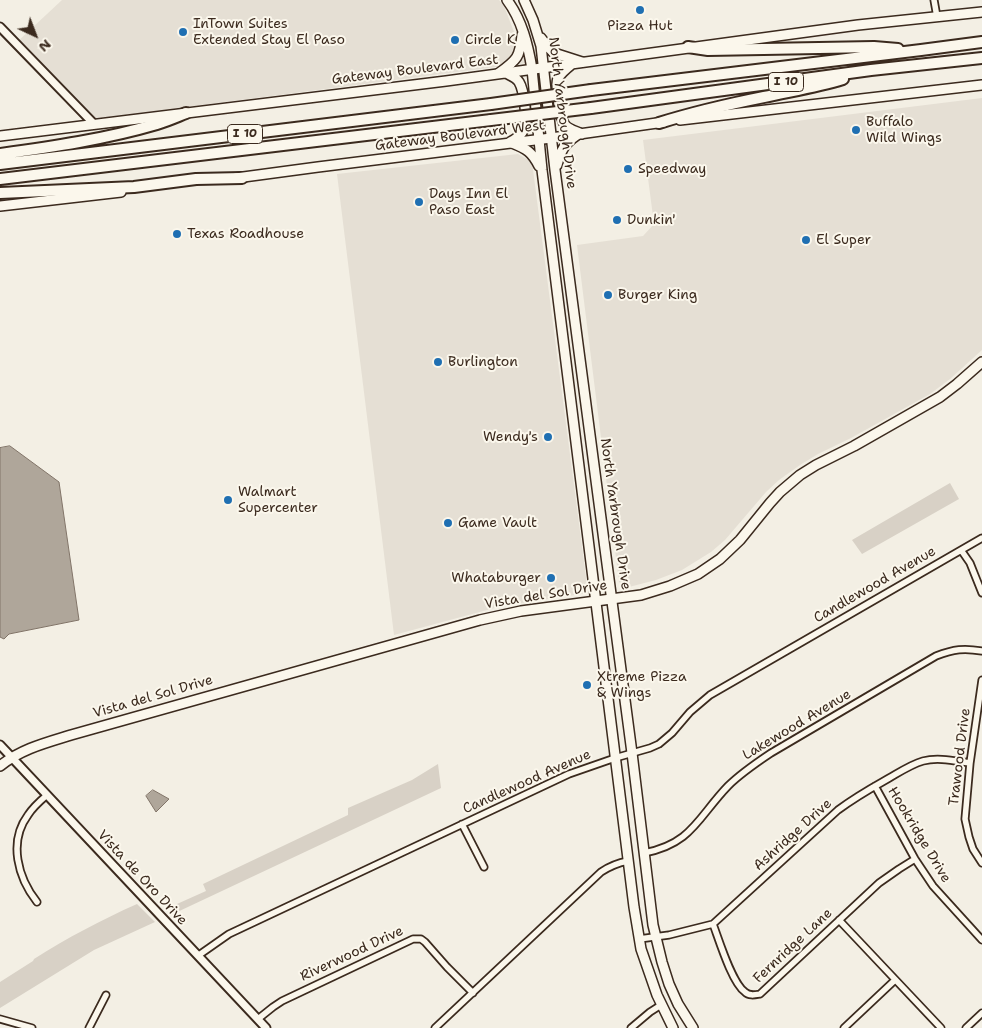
<!DOCTYPE html>
<html>
<head>
<meta charset="utf-8">
<style>
	body { margin:0 }
	#map { position:relative; width:982px; height:1028px; overflow:hidden; background:#f3efe4; font-family:"Shantell Sans",sans-serif }
	canvas { display:block }
	.north { position:absolute; left:10px; top:10px; width:50px; height:50px; -webkit-text-stroke:4px #fbf7ec; paint-order:stroke; rotate:137deg; font-size:14px; font-weight:700; line-height:20px; text-align:center; color:#3b2a1e }
	.north::after { content:''; display:block; margin:auto; width:18px; height:22px; background:#3b2a1e; clip-path:polygon(50% 0,100% 100%,50% 72%,0 100%) }
</style>
</head>
<body>
<div id="map">
<canvas width="982" height="1028"></canvas>
<div class="north">N</div>
</div>
<script>
const context = document.querySelector('canvas').getContext('2d');
context.lineJoin = 'round';
function fill(path, color) { context.fillStyle = color; context.fill(path, 'evenodd'); }
function stroke(path, color, width, dash) { context.strokeStyle = color; context.lineWidth = width; context.lineCap = dash ? 'butt' : 'round'; context.setLineDash(dash || []); context.stroke(path); }
function drawText(font, color, halo, rows, align = 'center') {
  context.font = font + ' "Shantell Sans",sans-serif'; context.lineWidth = 4; context.setLineDash([]); context.textBaseline = 'middle'; context.strokeStyle = halo; context.fillStyle = color; for (const [text, x, y, turn = 0] of rows) {
    context.save(); context.translate(x, y); context.rotate((+turn || 0) * Math.PI / 180); context.textAlign = isNaN(turn) ? turn : align; if (halo) context.strokeText(text, 0, 0); context.fillText(text, 0, 0); context.restore();
  }
}
const built = new Path2D(`
	M62 0H499L504 6 526 63 94 119 17 42Z
	M982 98V350L950 379 930 394 851 438 818 454 800 465 779 480 766 492 725 540 711 552 682 570 656 580 629 587 622 584 619 582 577 245 643 236 654 224 643 140Z
	M518 154 532 162 588 593 502 606 394 635 337 174Z`);
const green = new Path2D(`
	M950 483 959 499 862 554 852 540Z
	M438 764 441 788 173 914 168 908 206 891 203 884 348 815V808L412 780Z
	M137 904 155 922 94 950 0 1008V982L33 961 34 959C67 938 101 920 137 904Z`);
const water = new Path2D(`
	M10 446 59 482 79 620 9 634 4 639 0 637V448Z
	M153 790 169 799 156 812 146 796Z`);
const minor = new Path2D(`
	M934 0 937 17
	M961 550 970 563 982 593
	M982 680 970 763 965 819 969 837 973 849 982 863
	M875 786 915 859 933 886 982 940
	M462 824 484 867
	M644 853C692 844 698 817 728 786 741 773 756 763 771 753L936 656C954 649 964 648 982 651
	M37 902C18 878 8 842 28 815 33 807 40 801 47 795
	M839 920 941 1028
	M713 924C719 940 732 983 745 992 749 996 754 995 760 994L879 883 899 869 915 859
	M639 939 669 935 713 924 838 810C853 799 868 790 884 781 897 774 909 765 923 761 938 757 955 761 970 763
	M199 955 229 934 569 774 615 758 650 748 659 744 672 733 690 712 710 695 982 538
	M0 1019 32 1028
	M258 1019 273 1007 282 1001 413 939H421L425 942 447 967 473 993
	M89 1028 106 995
	M435 1028 601 872C610 866 617 863 628 861
	M631 1028 650 1012 661 1005
	M844 1028 895 980
	M966 1028 982 1013`);
const tertiary = new Path2D(`
	M0 27 94 124
	M0 745 266 1028`);
const secondary = new Path2D(`
	M572 64C567 68 561 73 558 78 555 85 560 119 565 125 569 130 576 131 582 134
	M506 73C511 76 516 77 519 82 524 90 528 121 524 129 521 136 516 139 510 142
	M680 120 982 85
	M0 136 446 81 858 25 982 12
	M236 178 318 167 551 138 664 122
	M0 206 121 192
	M0 766C21 749 45 743 71 735L480 620 521 611 641 595 670 586 698 574 720 559 740 540 770 503 780 492 800 475 816 465 854 446 940 397 957 384 982 362`);
const primary = new Path2D(`
	M507 0C522 20 528 45 532 69L542 170 634 907 641 949 657 995 673 1028
	M524 0 533 20 541 46 555 170 632 753 653 925 662 962 669 984 678 1004 693 1028
	M541 38 547 46 554 53 582 62
	M499 73C517 60 520 57 522 35
	M512 143C527 149 532 152 539 166
	M557 165C561 150 564 144 577 135`);
const motorway = new Path2D(`
	M688 47 708 50 874 47 898 49
	M591 90 921 50 982 42
	M591 108 871 70 982 58
	M659 123C694 112 729 104 764 97 791 91 817 87 843 79
	M0 154C52 147 106 139 157 124 167 121 176 117 186 113
	M0 164 491 104
	M0 179 491 120
	M0 193 134 187 196 179 242 178`);
const motorwayBridge = new Path2D(`
	M491 104 591 90
	M491 120 591 108`);
const markers = [
	[640,10,5,"#1f6fb2"],
	[183,32,5,"#1f6fb2"],
	[455,40,5,"#1f6fb2"],
	[856,130,5,"#1f6fb2"],
	[628,169,5,"#1f6fb2"],
	[419,202,5,"#1f6fb2"],
	[617,220,5,"#1f6fb2"],
	[177,234,5,"#1f6fb2"],
	[806,240,5,"#1f6fb2"],
	[608,295,5,"#1f6fb2"],
	[438,362,5,"#1f6fb2"],
	[548,437,5,"#1f6fb2"],
	[228,500,5,"#1f6fb2"],
	[448,523,5,"#1f6fb2"],
	[551,578,5,"#1f6fb2"],
	[587,685,5,"#1f6fb2"]
];
const shields = [
	[786,82,35],
	[245,134,35]
];
const shieldNames = [
	["I 10",786,82],
	["I 10",245,134]
];
const poiNames = [
	["InTown Suites",193,24],
	["Extended Stay El Paso",193,40],
	["Pizza Hut",640,26,"center"],
	["Circle K",465,40],
	["Buffalo",866,122],
	["Wild Wings",866,138],
	["Speedway",638,169],
	["Days Inn El",429,194],
	["Paso East",429,210],
	["Dunkin'",627,220],
	["Texas Roadhouse",187,234],
	["El Super",816,240],
	["Burger King",618,295],
	["Burlington",448,362],
	["Wendy's",538,437,"right"],
	["Walmart",238,492],
	["Supercenter",238,508],
	["Game Vault",458,523],
	["Whataburger",541,578,"right"],
	["Xtreme Pizza",597,677],
	["& Wings",597,693]
];
const streetNames = [
	["Gateway Boulevard East",415,70,-7],
	["North Yarbrough Drive",562,113,83],
	["Gateway Boulevard West",460,136,-7],
	["North Yarbrough Drive",615,514,82],
	["Candlewood Avenue",875,585,-30],
	["Vista del Sol Drive",546,595,-9],
	["Vista del Sol Drive",153,697,-16],
	["Lakewood Avenue",797,725,-31],
	["Trawood Drive",960,757,-83],
	["Candlewood Avenue",527,782,-24],
	["Ashridge Drive",793,835,-42],
	["Hookridge Drive",919,835,59],
	["Vista de Oro Drive",142,878,47],
	["Fernridge Lane",793,946,-43],
	["Riverwood Drive",352,954,-25]
];
fill(built, '#e5dfd4');
fill(green, '#d8d1c6');
fill(water, '#afa69a');
stroke(water, '#817468', 1);
stroke(minor, '#3b2a1e', 9);
stroke(tertiary, '#3b2a1e', 11);
stroke(secondary, '#3b2a1e', 12);
stroke(primary, '#3b2a1e', 12);
stroke(motorway, '#3b2a1e', 14);
stroke(minor, '#fbf7ec', 5.5);
stroke(tertiary, '#fbf7ec', 7);
stroke(secondary, '#fbf7ec', 9);
stroke(primary, '#fbf7ec', 9);
stroke(motorway, '#fbf7ec', 10);
stroke(motorwayBridge, '#3b2a1e', 14, []);
stroke(motorwayBridge, '#fbf7ec', 10);
for (const [x, y, r, color] of markers) { const dot = new Path2D(); dot.arc(x, y, r, 0, 2 * Math.PI); context.fillStyle = color; context.fill(dot); stroke(dot, '#fbf7ec', 2); }
for (const [x, y, w] of shields) { const box = new Path2D(); box.roundRect(x - w / 2, y - 9.5, w, 19, 4); context.fillStyle = '#fbf7ec'; context.fill(box); stroke(box, '#3b2a1e', 1); }
drawText('bold 12px', '#3b2a1e', null, shieldNames);
drawText('14px', '#3b2a1e', '#fbf7ec', poiNames, 'left');
drawText('14px', '#3b2a1e', '#fbf7ec', streetNames);
</script>
</body>
</html>
